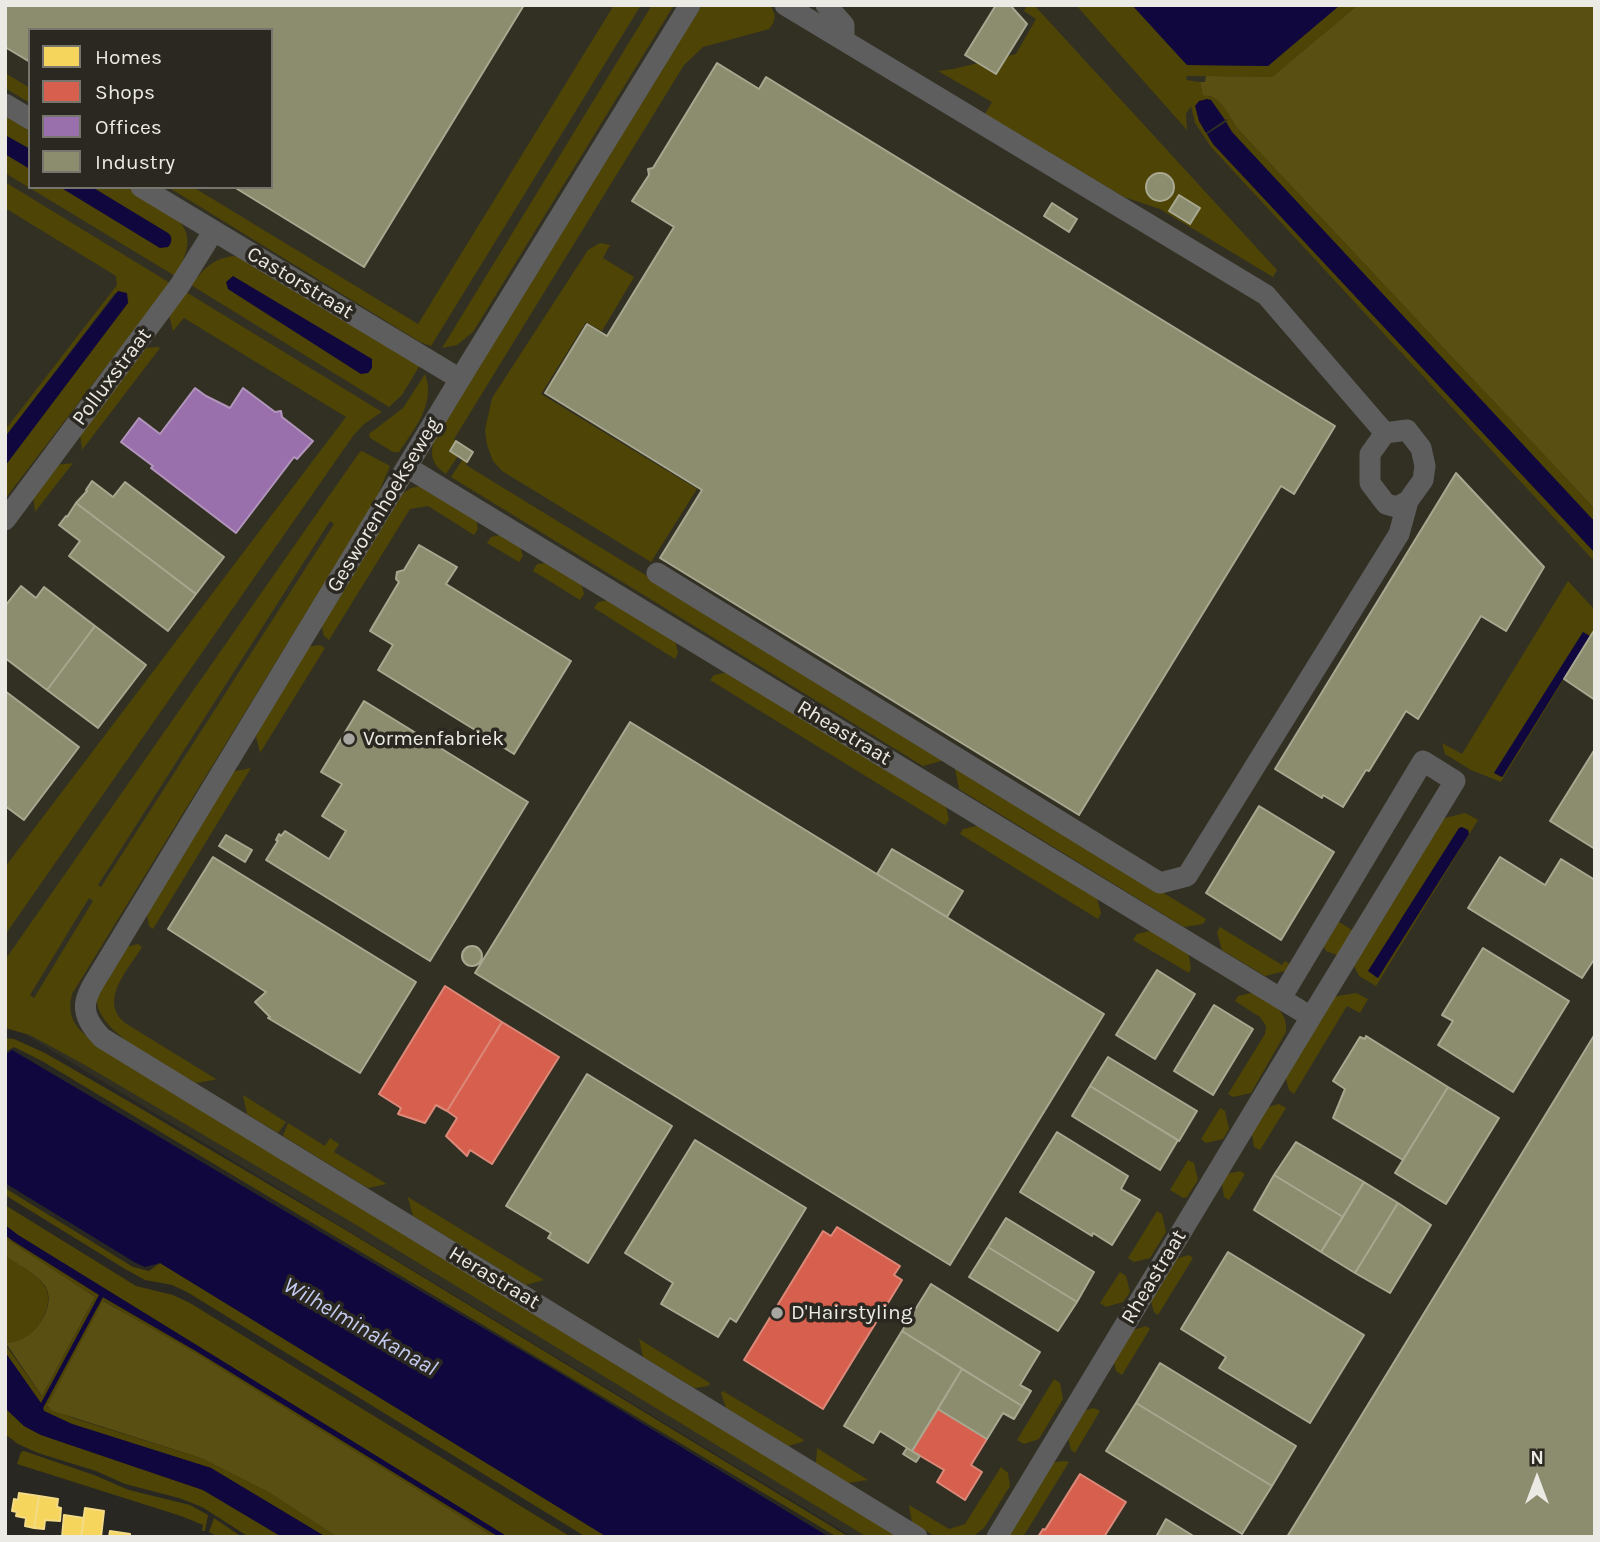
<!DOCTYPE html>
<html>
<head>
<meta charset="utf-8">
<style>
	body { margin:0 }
	#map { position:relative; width:1600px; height:1542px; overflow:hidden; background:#282722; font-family:Karla,sans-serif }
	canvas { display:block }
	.frame { position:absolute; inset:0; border:7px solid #ebeae4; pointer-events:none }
	.legend { position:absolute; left:28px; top:28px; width:245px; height:161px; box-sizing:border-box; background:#2a2820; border:2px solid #77766e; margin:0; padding:9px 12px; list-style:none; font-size:21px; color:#ebeae4 }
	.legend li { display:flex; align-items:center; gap:14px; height:35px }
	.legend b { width:35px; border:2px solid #77766e }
	.north { position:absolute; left:1502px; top:1444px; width:70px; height:70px; -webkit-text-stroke:5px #2a2820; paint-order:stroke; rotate:0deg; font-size:19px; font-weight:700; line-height:28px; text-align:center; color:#ebeae4 }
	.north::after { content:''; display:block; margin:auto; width:24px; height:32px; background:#ebeae4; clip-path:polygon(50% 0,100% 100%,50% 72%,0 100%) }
</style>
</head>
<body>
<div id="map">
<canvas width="1600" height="1542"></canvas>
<div class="frame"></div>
<ul class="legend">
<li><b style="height:19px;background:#f6d55c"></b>Homes</li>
<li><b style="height:19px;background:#d6604d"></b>Shops</li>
<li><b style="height:19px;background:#9970ab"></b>Offices</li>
<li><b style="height:19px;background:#8c8c6e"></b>Industry</li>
</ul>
<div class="north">N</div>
</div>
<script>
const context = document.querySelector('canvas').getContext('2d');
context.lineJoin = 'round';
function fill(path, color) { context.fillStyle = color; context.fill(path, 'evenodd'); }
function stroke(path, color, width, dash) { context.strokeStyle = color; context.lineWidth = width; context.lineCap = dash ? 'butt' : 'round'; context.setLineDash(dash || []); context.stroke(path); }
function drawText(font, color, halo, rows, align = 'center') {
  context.font = font + ' Karla,sans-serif'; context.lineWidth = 7; context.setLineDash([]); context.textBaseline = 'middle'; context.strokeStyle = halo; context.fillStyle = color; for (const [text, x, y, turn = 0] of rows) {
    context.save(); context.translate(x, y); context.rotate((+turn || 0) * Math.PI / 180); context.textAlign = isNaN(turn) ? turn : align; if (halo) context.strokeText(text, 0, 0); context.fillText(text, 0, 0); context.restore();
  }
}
const built = new Path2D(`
	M5 5H1595V1537H852L5 1022ZM30 30H271V187H30Z`);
const green = new Path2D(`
	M614 5H641L431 346 420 342 168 187H193L418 324Z
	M652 5H674L473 332 457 345 442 348Z
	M702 5H769C777 13 776 21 769 29L703 47 684 65 454 439 456 441 450 451 458 456 446 474C433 466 429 455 434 440Z
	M1027 5H1034L1277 270 1273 277 1160 209 1124 197 985 114 992 102 938 71 953 69 1016 54 1036 19 1024 11Z
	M1076 5H1132L1187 65 1268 66 1340 5H1358L1272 77 1187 76 1186 80 1200 82 1203 96C1221 94 1228 114 1237 128L1595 509V522L1232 132 1226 122 1228 119 1225 120 1211 100 1199 121 1213 144 1595 553V562L1211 147 1195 123 1191 106 1186 114 1187 130Z
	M5 73 30 88V103L5 88Z
	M5 116 30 126V149L5 135Z
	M5 154 30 169V187H60L160 248 171 237 170 235 92 187C104 187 120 184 130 187 138 190 147 197 154 202 190 224 197 238 175 276L5 173Z
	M5 182 170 283 5 499V466L129 301 115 293 5 437V430L117 285 116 276 5 208Z
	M600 243 610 245 603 258 634 277 602 331 586 322 541 394 697 489 651 562 502 471 493 461 487 445 485 430 492 398 588 250Z
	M233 256 239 257 420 365 402 395 389 407 191 285C204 269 212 259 233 256ZM228 289 373 362 361 374Z
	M186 292 382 412 364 424 353 436 5 935V867L346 417 184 318 173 331 169 314Z
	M158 347 160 348 82 450 80 432 144 348Z
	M425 374C436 403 415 428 399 452H393L370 438 369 434 403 408Z
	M362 451 390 466 376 499 72 994C64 1024 85 1036 107 1050L900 1537H867L353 1223 85 1065 30 1035 5 1028V960L359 453ZM330 521 334 524 101 887 98 885ZM89 898 93 901 34 998 30 995Z
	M463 459 467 462 466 465 944 758 941 761 923 766 451 477Z
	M73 463 35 512 33 494 55 465Z
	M421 486 475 513 478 529 474 535 428 506 410 509 329 640 324 636 321 624 403 493 411 488Z
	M507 533 518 540 523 556 519 562 487 543 491 537Z
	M554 562 580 578 584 594 580 600 533 571 537 564Z
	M1568 581 1595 610V628L1501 782 1471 770 1445 754 1442 743 1462 754ZM1583 632 1589 636 1503 777 1494 773Z
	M615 599 674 636 678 653 675 659 594 608 598 602Z
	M320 645 325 648 260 753 255 732 307 647Z
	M732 671 945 802 949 820 945 825 710 680 714 675Z
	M957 766 1206 919 1203 924 1184 927 959 789 955 769Z
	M251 768 153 929 149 926 146 910 231 772Z
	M1465 813 1478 820 1376 986 1359 976 1354 966 1441 819ZM1459 828 1468 830 1469 834 1377 978 1369 971Z
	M982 825 1096 895 1101 913 1098 919 960 834 963 829Z
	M1334 919 1357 933 1337 955 1326 951 1323 945Z
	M1220 927 1282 965 1285 961 1292 965 1289 970 1265 976 1222 950 1217 932Z
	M1154 930 1188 951 1191 968 1189 973 1133 940 1137 934Z
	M138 944 142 947C129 969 98 1000 125 1023L216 1079 214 1080 196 1083C170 1067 93 1032 97 997 99 984 116 960 122 948Z
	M1255 992C1271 1003 1288 1010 1286 1032L1251 1093 1233 1097 1228 1094 1265 1034 1266 1026 1260 1017 1235 1001 1238 996Z
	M1356 993 1368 999 1360 1013 1347 1006 1294 1094 1289 1090 1285 1075 1332 997Z
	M5 1038 14 1039 45 1053 135 1105 349 1232 849 1537H837L42 1061 14 1047 5 1052Z
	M243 1095 286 1122 278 1133 247 1114Z
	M1279 1104 1286 1108 1260 1150 1254 1147 1251 1129 1264 1108Z
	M1220 1108 1225 1111 1229 1129 1223 1139 1206 1143 1201 1139Z
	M288 1123 325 1146 330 1138 339 1144 334 1152 387 1184 368 1188 283 1136Z
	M1188 1160 1194 1163 1198 1180 1187 1197 1183 1198 1170 1190Z
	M1240 1171 1245 1174 1229 1200 1224 1197 1221 1178 1222 1175Z
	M5 1188 133 1267 149 1271 160 1263 607 1537H586L187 1292 172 1285 145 1280 125 1269 5 1195Z
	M408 1198V1197L544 1280 526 1285 413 1216Z
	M5 1205 136 1286 173 1295 190 1303 571 1537H508L18 1235 5 1225Z
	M1157 1211 1162 1214 1166 1232 1150 1258 1134 1262 1128 1258Z
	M5 1235 100 1295 41 1404 5 1352V1344L42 1396 95 1297 11 1243 5 1238Z
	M1189 1255 1193 1258 1158 1315 1154 1312 1149 1295 1171 1260Z
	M5 1256C18 1265 42 1276 47 1291 54 1313 28 1347 5 1342Z
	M1120 1272 1126 1276 1130 1292 1123 1302 1106 1307 1100 1303Z
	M102 1297 196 1351 499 1537H494L104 1301 47 1407 73 1418 201 1458 270 1493 337 1537H326L211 1468 72 1424 44 1411 43 1408Z
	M1146 1326 1150 1329 1122 1375 1116 1371 1112 1355 1127 1332Z
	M639 1339 710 1383 708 1386 694 1388 643 1357Z
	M1054 1379 1060 1383 1063 1399 1039 1439 1024 1444 1017 1440Z
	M723 1391 804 1440 802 1442 788 1446 726 1408 721 1393Z
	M5 1408 24 1426 41 1435 203 1490 282 1537H249L202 1507 179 1498 125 1484 96 1471 38 1453 18 1444 5 1434Z
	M1094 1408 1100 1411 1075 1453 1071 1450 1066 1431 1078 1412Z
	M817 1448 868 1480 848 1483 816 1463Z
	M24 1451 94 1475 129 1490 190 1505 208 1515 205 1531H202L203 1525 181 1516 17 1464 21 1452Z
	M1064 1461 1069 1462 1023 1537H1001L1048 1463Z
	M1001 1467 1008 1473 1010 1486 984 1528 972 1537H936L912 1522 909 1505 949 1529 965 1524Z
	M214 1518 242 1537H218L209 1532Z`);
const forest = new Path2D(`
	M1358 5H1595V509L1237 128C1228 115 1221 94 1203 96L1200 82H1205L1206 76 1272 77Z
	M5 1238 95 1297 42 1396 5 1342C29 1347 59 1308 45 1286 36 1273 18 1265 5 1256Z
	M103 1301 195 1353 494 1537H337L270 1493 201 1458 53 1411 47 1406Z`);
const water = new Path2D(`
	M1132 5H1340L1268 66 1187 65Z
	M1207 99 1211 100 1225 120 1206 133 1199 121 1195 106 1199 101Z
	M1226 122 1232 132 1595 522V553L1213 144 1207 134Z
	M5 135 30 149V169L5 154Z
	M60 187H92L168 233C173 237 172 243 168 247L160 248Z
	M233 276 372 359V368L368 373 361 374 228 289 226 282Z
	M118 291 127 293 128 303 5 466V437Z
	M1583 632 1590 636 1502 777 1494 773Z
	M1462 827 1468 830 1469 834 1378 978 1368 971 1459 828Z
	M12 1050 561 1374 829 1537H607L160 1263 145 1267 136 1263 5 1183V1052L8 1053Z
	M5 1225 18 1235 508 1537H499L196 1351 103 1297 43 1408 44 1411 72 1424 211 1468 326 1537H282L203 1490 41 1435 24 1426 5 1408V1352L41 1403 99 1295 13 1241 5 1235Z`);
const homes = new Path2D(`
	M19 1493 39 1496 34 1528 25 1526 26 1518 16 1516 17 1512 12 1511 14 1499 18 1500Z
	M39 1496 58 1499 57 1507 61 1508 60 1521 45 1520 44 1529 34 1528Z
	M85 1508 104 1511 101 1537H81Z
	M64 1515 84 1518 81 1537H62Z
	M110 1531 130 1534V1537H109Z`);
const shops = new Path2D(`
	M445 986 502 1022 447 1111 436 1105 425 1123 398 1114 401 1108 379 1094Z
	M502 1022 559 1057 492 1164 470 1150 467 1156 446 1136 457 1118 447 1111Z
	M837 1227 900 1266 894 1275 902 1280 823 1409 744 1360 823 1231 831 1236Z
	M938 1409 987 1439 971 1465 982 1472 965 1500 937 1482 944 1470 912 1451Z
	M1080 1474 1126 1502 1104 1537H1038L1043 1529 1045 1530Z`);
const offices = new Path2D(`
	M195 388 206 396 230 408 243 388 275 412 281 411 282 417 313 441 297 459 294 457 236 533 151 468 153 466 121 442 139 418 160 434Z`);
const industry = new Path2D(`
	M5 5H524L364 267 234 187H271V30H30V62L5 47Z
	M996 5H1010L1027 24 996 74 965 55Z
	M717 63 759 89 766 77 1335 426 1294 494 1281 486 1079 815 660 558 702 490 545 393 587 324 607 336 674 227 632 201 649 175 648 169 653 168Z
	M1146 187a14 14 0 1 1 28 0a14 14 0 1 1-28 0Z
	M1179 195 1200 208 1190 224 1169 211Z
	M1052 203 1077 219 1069 232 1044 216Z
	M456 441 473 452 467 462 450 451Z
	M1456 473 1544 567 1506 631 1481 616 1418 719 1406 711 1369 771 1366 770 1343 807 1323 795 1322 798 1275 769Z
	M92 481 113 497 125 482 224 557 196 594 76 503 87 491 86 490Z
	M76 503 196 594 168 631 69 556 80 541 59 525 66 516 67 517Z
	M419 545 457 567 446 584 571 661 514 754 378 670 393 645 370 631 399 582 396 579 397 572 404 570Z
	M21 586 36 598 44 587 95 626 47 690 5 658V606Z
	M95 626 146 665 98 728 47 690Z
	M1595 629V700L1564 679Z
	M5 691 79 747 24 820 5 806Z
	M364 701 528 802 430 961 266 860 278 841 276 840 279 834 281 836 285 831 329 859 346 831 322 816 342 784 321 772Z
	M630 722 1104 1014 950 1265 475 973Z
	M1595 749V849L1550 821Z
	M1259 806 1334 852 1281 940 1206 893Z
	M226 835 252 850 245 862 219 846Z
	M892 849 963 891 947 917 877 874Z
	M213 857 416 982 360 1073 268 1018 270 1017 255 1002 266 992 168 929Z
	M1500 857 1545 885 1561 859 1595 880V958L1582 978 1468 908Z
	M462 956a10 10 0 1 1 20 0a10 10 0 1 1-20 0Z
	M1483 948 1569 1001 1513 1092 1438 1045 1453 1021 1442 1015Z
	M1157 970 1195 994 1155 1059 1116 1035Z
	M1214 1005 1253 1029 1213 1095 1174 1071Z
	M1595 1034V1537H1287Z
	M1366 1036 1448 1087 1403 1160 1333 1118 1345 1089 1333 1081 1360 1037 1365 1039Z
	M1108 1057 1197 1111 1179 1141 1090 1086Z
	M587 1074 672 1126 588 1263 548 1238 551 1233 506 1206Z
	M1090 1086 1178 1140 1160 1170 1072 1116Z
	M1448 1087 1499 1118 1446 1204 1395 1173Z
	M1057 1132 1128 1176 1121 1189 1140 1200 1112 1245 1093 1233 1092 1236 1020 1192Z
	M695 1140 806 1208 736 1322 730 1318 718 1337 661 1304 673 1283 625 1253Z
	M1296 1142 1364 1182 1343 1217 1274 1175Z
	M1274 1175 1343 1217 1321 1252 1254 1210Z
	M1364 1182 1398 1203 1355 1273 1321 1252Z
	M1398 1203 1431 1225 1390 1293 1355 1273Z
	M1006 1218 1094 1272 1077 1302 988 1247Z
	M988 1247 1077 1302 1058 1331 969 1277Z
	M1228 1252 1364 1335 1310 1423 1219 1368 1226 1357 1181 1329Z
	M931 1284 1040 1352 1020 1385 1031 1391 1022 1406 902 1331Z
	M902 1331 962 1369 912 1451 880 1431 873 1443 844 1426Z
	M1160 1363 1296 1446 1272 1486 1136 1403Z
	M962 1369 1022 1406 1014 1419 1003 1413 987 1439 938 1409Z
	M1136 1403 1272 1486 1242 1534 1106 1451Z
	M907 1448 920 1456 916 1462 903 1454Z
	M1166 1519 1195 1537H1156Z`);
const minor = new Path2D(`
	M690 5 460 379 106 963C87 995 73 1008 102 1038L917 1537
	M785 5 1266 295 1385 433
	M826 5 844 25V40
	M5 104 30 119
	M141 187 460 379
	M407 467 1311 1017 997 1537
	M5 520 180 285 213 232
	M657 573 1160 883 1187 876 1399 534 1408 501 1423 480 1425 466 1421 448 1407 430 1385 433 1370 454V483L1386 504 1397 507 1408 501
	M1281 998 1423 761 1455 781 1311 1017`);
const markers = [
	[349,739,7,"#a7a6a0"],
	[777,1313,7,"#a7a6a0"]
];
const streetNames = [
	["Castorstraat",300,283,31],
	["Polluxstraat",112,377,-53],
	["Gesworenhoekseweg",384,505,-59],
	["Rheastraat",844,733,31],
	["Rheastraat",1154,1277,-59],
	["Herastraat",494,1278,31]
];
const poiNames = [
	["Vormenfabriek",363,739],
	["D'Hairstyling",791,1313]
];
const waterNames = [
	["Wilhelminakanaal",360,1327,30]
];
fill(built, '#323023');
fill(green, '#4e4405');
fill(forest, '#594f13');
fill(water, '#0f073e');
fill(homes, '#f6d55c');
stroke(homes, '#f3db85', 2);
fill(shops, '#d6604d');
stroke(shops, '#dc897a', 2);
fill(offices, '#9970ab');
stroke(offices, '#b295bc', 2);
fill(industry, '#8c8c6e');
stroke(industry, '#a8a891', 2);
stroke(minor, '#5e5e5e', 21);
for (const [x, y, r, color] of markers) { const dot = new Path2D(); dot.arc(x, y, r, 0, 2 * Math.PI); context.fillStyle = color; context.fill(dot); stroke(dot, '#2a2820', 2.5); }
drawText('21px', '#ebeae4', '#2a2820', streetNames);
drawText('21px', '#ebeae4', '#2a2820', poiNames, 'left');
drawText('italic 23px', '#c5ccf2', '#2a2820', waterNames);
</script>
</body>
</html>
